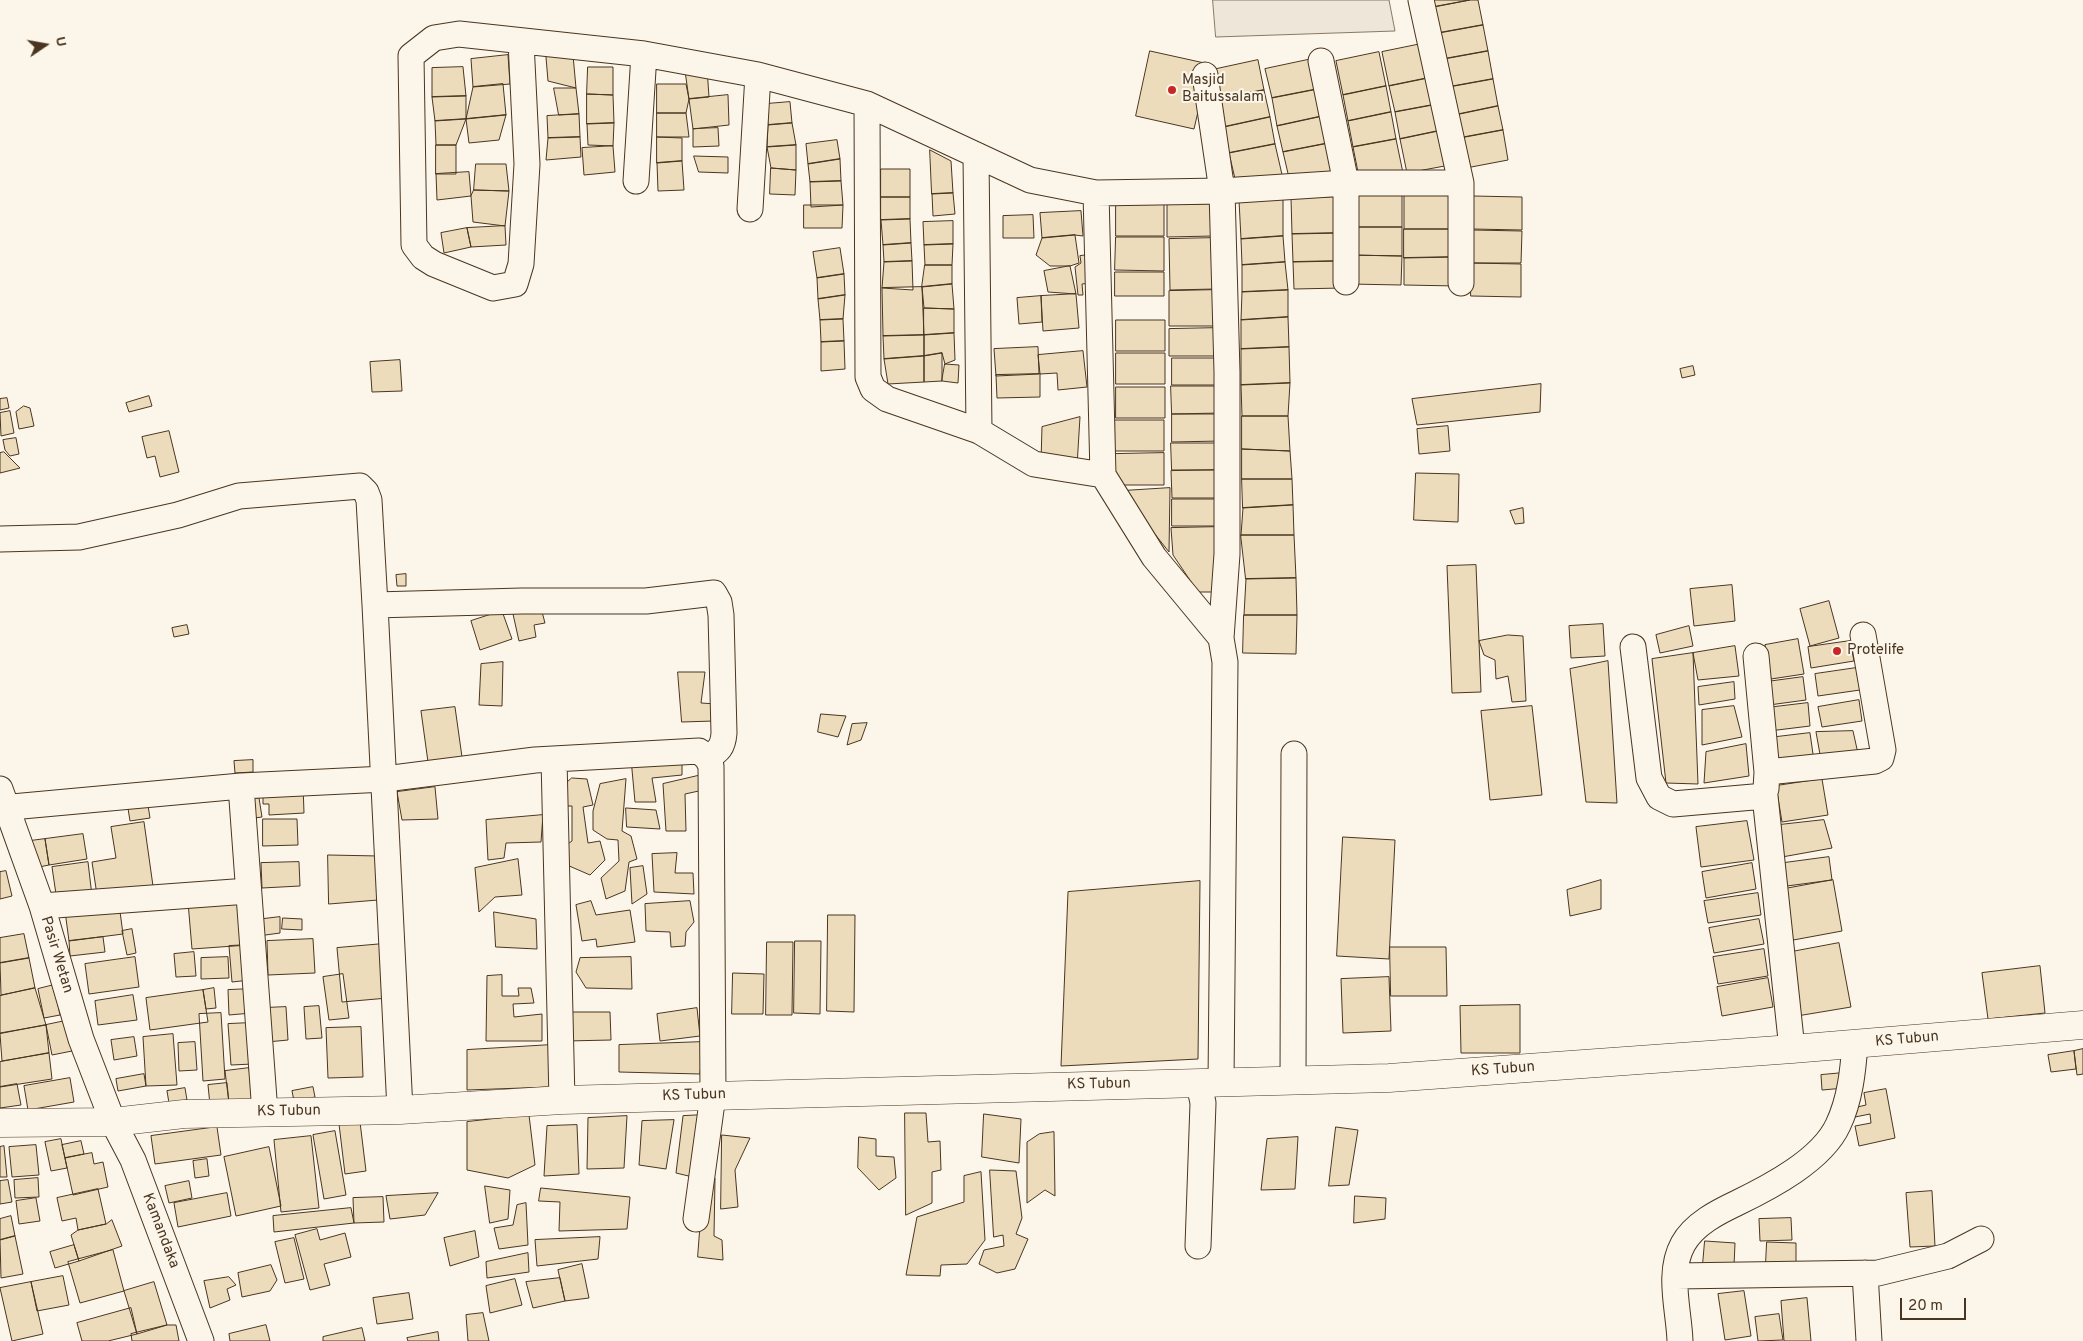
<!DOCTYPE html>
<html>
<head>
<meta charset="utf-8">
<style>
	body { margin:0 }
	#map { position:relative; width:2083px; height:1341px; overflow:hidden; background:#fbf6e9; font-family:Overpass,sans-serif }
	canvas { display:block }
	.north { position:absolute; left:20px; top:20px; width:50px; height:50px; -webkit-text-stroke:4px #fbf6e9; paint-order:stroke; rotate:78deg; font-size:14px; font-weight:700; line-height:20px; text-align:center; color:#4a3520 }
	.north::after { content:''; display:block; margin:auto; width:18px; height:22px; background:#4a3520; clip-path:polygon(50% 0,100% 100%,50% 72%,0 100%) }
	.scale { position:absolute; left:1900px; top:1298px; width:66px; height:22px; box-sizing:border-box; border:2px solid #4a3520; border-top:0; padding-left:6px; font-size:15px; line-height:18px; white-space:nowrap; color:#4a3520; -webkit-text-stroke:4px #fbf6e9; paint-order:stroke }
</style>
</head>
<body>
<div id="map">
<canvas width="2083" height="1341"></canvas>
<div class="north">U</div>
<div class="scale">20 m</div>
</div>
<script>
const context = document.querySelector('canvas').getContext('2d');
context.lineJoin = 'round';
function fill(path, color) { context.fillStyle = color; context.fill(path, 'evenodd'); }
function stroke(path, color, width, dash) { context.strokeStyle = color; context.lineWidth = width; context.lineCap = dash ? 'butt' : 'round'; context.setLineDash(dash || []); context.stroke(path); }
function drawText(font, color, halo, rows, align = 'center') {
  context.font = font + ' Overpass,sans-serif'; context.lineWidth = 4; context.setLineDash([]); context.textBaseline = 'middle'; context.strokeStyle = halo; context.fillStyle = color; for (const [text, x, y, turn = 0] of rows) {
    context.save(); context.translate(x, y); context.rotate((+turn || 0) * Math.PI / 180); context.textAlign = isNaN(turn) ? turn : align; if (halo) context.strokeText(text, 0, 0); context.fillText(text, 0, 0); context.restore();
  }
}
const green = new Path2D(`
	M1213 0H1389L1395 31 1216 37Z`);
const building = new Path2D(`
	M1433 0H1470L1434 7Z
	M1470 0H1478L1483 25 1439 33 1434 7Z
	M1483 25 1488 51 1444 59 1439 33Z
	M1426 43 1433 77 1389 86 1382 52Z
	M1150 51 1209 64 1194 129 1136 116Z
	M1488 51 1493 79 1449 87 1444 59Z
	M1379 52 1386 86 1343 95 1336 61Z
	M508 55 510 84 473 87 471 59Z
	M573 55 576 88 548 81 546 57Z
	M1312 59 1318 89 1272 98 1265 69Z
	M1258 60 1264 90 1218 99 1212 70Z
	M463 67 466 96 432 97V68Z
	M588 67H613V95L587 94Z
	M707 68 709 97 689 99 685 71Z
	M1433 77 1438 104 1395 112 1389 86Z
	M1493 79 1498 106 1455 115 1449 87Z
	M503 84 506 115 466 119 473 87Z
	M657 84H686L689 99 686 113H657Z
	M1386 86 1391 112 1348 121 1343 95Z
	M554 88H576L579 114 559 115Z
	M1318 89 1323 116 1277 126 1272 98Z
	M1264 90 1270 117 1224 127 1218 99Z
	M587 94 613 95 614 123 587 124Z
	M728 95 729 125 693 129 689 99Z
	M466 96V119L435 121 432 97Z
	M790 102 792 123 768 125 766 104Z
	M1438 104 1443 130 1400 139 1395 112Z
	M1498 106 1503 130 1460 138 1455 115Z
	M1391 112 1396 139 1353 147 1348 121Z
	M657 113H686L689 137H657Z
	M579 114 580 137 548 138 547 116Z
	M506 115 499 140 469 143 466 119Z
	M1323 116 1329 143 1283 152 1277 126Z
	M1270 117 1275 144 1229 153 1224 127Z
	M466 119 456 145H436L435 121Z
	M614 123 613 146 588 145 587 124Z
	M792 123 796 145 767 147 768 125Z
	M718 128 719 146 693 147V129Z
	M1443 130 1450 165 1407 173 1400 139Z
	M1503 130 1508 160 1466 168 1460 138Z
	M580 137 581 157 546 160 548 138Z
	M657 137 682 138V161L657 163Z
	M1396 139 1403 173 1360 182 1353 147Z
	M837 140 840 159 808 164 806 144Z
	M1329 143 1335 173 1290 182 1283 152Z
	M1275 144 1283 179 1236 183 1229 153Z
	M436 145H456V174H436Z
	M796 145V170L771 168 767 147Z
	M613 146 615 172 584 175 582 148Z
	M930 150 951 161 953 193 932 194Z
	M694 156 728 157V173L699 172Z
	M840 159 841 181 810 182 808 164Z
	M682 161 684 190 658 191 657 163Z
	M476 164H506L509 191 474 190Z
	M771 168 796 170 795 195 770 194Z
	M881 169H910V197H881Z
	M469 172 471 196 437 200 436 174Z
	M841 181 843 205 811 207 810 182Z
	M474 190 509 191 505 226 473 222 471 196Z
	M1350 192 1402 193V227H1350Z
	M953 193 955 214 933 216 932 194Z
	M1455 193V229H1404V194Z
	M1473 196 1522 197V230L1472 229Z
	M881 197H910V219L881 220Z
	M1340 197 1341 233 1292 234 1291 198Z
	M1283 199V236L1241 239 1239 200Z
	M1116 203H1164V236H1116Z
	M1212 204 1213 236 1167 237V205Z
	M804 205H843L842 228H804Z
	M1081 211 1083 236 1075 235 1042 238 1040 213Z
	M1033 215 1034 238H1003V216Z
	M910 219 911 243 883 245 881 220Z
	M953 221V244L924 245 923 222Z
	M505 226 506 245 471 247 467 228Z
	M1350 227H1402V256L1349 255Z
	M467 228 471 247 444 253 441 233Z
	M1404 229H1455L1457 257 1404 258Z
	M1472 230 1522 231 1521 263H1472Z
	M1341 233 1342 261 1293 262 1292 234Z
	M1075 235 1079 263 1070 266H1050L1036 255 1042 238Z
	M1283 236 1285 262 1242 265 1241 239Z
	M1116 237H1164V271L1115 270Z
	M1214 238 1215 289 1170 290 1169 239Z
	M911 243 912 261 884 262 883 245Z
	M953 244 952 265H925L924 245Z
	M840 248 844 274 817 278 813 252Z
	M1088 255 1091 283 1082 284 1083 295H1078L1075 267 1081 263 1080 256Z
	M1349 255 1402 256 1401 285 1349 284Z
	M1457 257V286L1404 285V258Z
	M912 261 913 290 882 288 884 262Z
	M1342 261V288L1294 289 1293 262Z
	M1285 262 1288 290 1242 292V265Z
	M1471 263 1521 264V297L1471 296Z
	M925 265H952V284L922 287Z
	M1070 266 1076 294 1048 292 1044 271Z
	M1115 272H1164V296H1115Z
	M844 274 845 295 818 299 817 278Z
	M952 284 954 309 924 308 922 287Z
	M922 287 924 335 883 336 882 288Z
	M1217 290 1218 326H1169V291Z
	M1288 290V317L1241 320 1242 292Z
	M1076 294 1079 328 1043 331 1041 296Z
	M845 295 843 319 820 320 818 299Z
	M1041 296 1042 322 1019 324 1017 298Z
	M924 308 954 309V333L924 335Z
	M1288 317 1289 347 1241 349V320Z
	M843 319 844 341 821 342 820 320Z
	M1116 320H1165V351H1116Z
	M1218 328V356H1169V329Z
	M954 333 955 360 945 364 942 353 924 356V335Z
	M924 335V356L884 359 883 336Z
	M844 341 845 369 821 371V342Z
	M1038 347 1039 374 996 376 994 349Z
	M1289 347 1290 383 1241 385V349Z
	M1083 351 1087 387 1058 390 1057 373 1040 374 1038 355Z
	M942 353V381L924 382V356Z
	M1116 353H1165V384H1116Z
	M924 356V382L888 384 884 359Z
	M1172 358H1221V385H1172Z
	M400 360 402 391 372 392 370 362Z
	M945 364 959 365 958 383 942 381Z
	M1693 366 1695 375 1682 378 1680 369Z
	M1040 374V397L997 398 996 375Z
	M1290 383 1288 416H1242L1241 385Z
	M1541 384 1540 412 1417 425 1412 399Z
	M1171 386H1221V413L1172 414Z
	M1116 387H1165V418H1116Z
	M149 396 152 406 129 412 126 403Z
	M7 398 9 408 0 410V399Z
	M24 406 30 408 34 426 19 429 16 412Z
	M10 411 14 433 1 436 0 413Z
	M1172 414H1221V441L1172 442Z
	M1242 416H1288L1290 451 1242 449Z
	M1080 417 1077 466 1041 462 1042 427Z
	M1115 420H1164V451H1115Z
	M1448 426 1450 451 1419 454 1417 429Z
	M169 431 179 472 160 477 155 456 147 458 142 437Z
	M16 438 19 454 10 456 5 450 3 440Z
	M1171 443H1220V470H1172Z
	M1242 449 1290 451 1292 479H1242Z
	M4 452 20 468 0 473V453Z
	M1164 453V485H1115V454Z
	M1221 470V498H1172L1171 471Z
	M1416 473 1459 474 1458 522 1414 520Z
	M1242 479H1292L1293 505 1243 508Z
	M1170 488 1169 552 1121 491Z
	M1172 499H1220L1221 526H1172Z
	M1293 505 1294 535H1241L1243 508Z
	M1523 508 1524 523 1515 524 1510 511Z
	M1219 527 1218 592H1198L1173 555 1171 528Z
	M1241 535H1294L1296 578 1246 579Z
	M1476 565 1481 692 1452 693 1447 566Z
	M406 574V586H397L396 575Z
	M1296 578 1297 615H1244L1246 579Z
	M1732 585 1735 621 1694 626 1690 589Z
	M1829 601 1839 638 1810 646 1800 609Z
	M541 608 545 623 534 625 536 637 519 641 513 614Z
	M502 611 512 639 480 650 471 621Z
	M1244 615H1297L1296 654 1243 653Z
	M1603 624 1605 656 1571 658 1569 626Z
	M187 625 189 634 174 637 172 628Z
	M1689 626 1693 646 1660 653 1656 635Z
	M1508 635 1523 636 1526 701 1512 702 1508 676 1496 679 1495 660 1484 655 1479 641Z
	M1798 639 1804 674 1771 679 1765 645Z
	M1850 641 1854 661 1811 668 1808 647Z
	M1735 646 1739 676 1698 680 1693 653Z
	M1693 653 1698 784 1666 783 1652 659Z
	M1608 661 1617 803 1586 802 1570 669Z
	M503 662 502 706 479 705 481 664Z
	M1856 668 1860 690 1818 696 1815 674Z
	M678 672H705L701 703 717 704 714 721 682 722Z
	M1803 677 1806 700 1769 705 1766 682Z
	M1734 682 1735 699 1699 705 1698 687Z
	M1859 700 1862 721 1822 727 1818 707Z
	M1808 703 1810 726 1769 731 1766 708Z
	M1532 706 1542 795 1490 800 1481 711Z
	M1734 706 1742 737 1702 745V710Z
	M455 707 462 757 428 762 421 711Z
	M821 714 846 716 838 737 818 732Z
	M867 723 861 740 847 745 852 724Z
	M1853 731 1859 758 1821 760 1816 732Z
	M1810 733 1814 761 1772 766 1768 738Z
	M1746 744 1749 776 1704 783 1706 752Z
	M682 758V775L652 778 656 802H635L631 759Z
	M253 760V772L235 773 234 761Z
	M706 774 708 789 685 794 686 831H666L663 784Z
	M572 778 587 779 593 805 583 807 588 843 600 841 605 860 590 875 567 865 566 845 572 841V806H564V785Z
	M626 779 622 831 631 836 637 859 629 862 625 891 606 899 601 878 619 861 618 840 607 839 593 830V811L600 784Z
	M1822 779 1828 815 1782 822 1776 786Z
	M303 785 304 813 269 815V804H263V788Z
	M435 787 438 819 402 820 397 792Z
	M259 798 262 817 247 819 244 800Z
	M147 799 150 818 130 821 127 802Z
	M626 808 656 810 660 829 627 827Z
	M543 815 541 842 506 843 504 858 488 860 486 820Z
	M263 819H297L298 845 263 846Z
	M1824 820 1832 848 1782 857 1779 825Z
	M1747 821 1754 860 1701 867 1696 827Z
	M144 822 153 886 97 895 92 862 116 858 111 827Z
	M83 834 87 859 49 865 45 839Z
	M1343 837 1395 840 1389 959 1337 956Z
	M45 839 49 865 34 868 30 841Z
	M677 853 675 873H693L694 894 654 892 652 854Z
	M328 855 379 856 378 900 329 904Z
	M1829 857 1832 880 1787 886 1784 863Z
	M518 859 522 895 495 897 479 912 475 868Z
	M88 862 92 896 57 901 52 867Z
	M299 862 300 886 262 888 261 863Z
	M1752 863 1756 889 1706 898 1702 872Z
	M643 866 647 894 632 904 630 868Z
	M6 871 12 896 0 899V872Z
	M1601 880V909L1570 916 1567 890Z
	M1833 880 1842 931 1788 941 1779 890Z
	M1200 881 1198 1059 1061 1066 1068 892Z
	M1758 893 1761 915 1708 923 1704 901Z
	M244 897 248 945 192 949 188 902Z
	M591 901 596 915 630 910 635 942 597 947 596 939 582 941 576 905Z
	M690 901 694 922 686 932 685 946 671 947 670 932 646 931 645 904Z
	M119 904 123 934 69 941 65 911Z
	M494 912 536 919 537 949 496 947Z
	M828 915H855L854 1012 827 1011Z
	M280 917V933L258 936 255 920Z
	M283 918 302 919V930L282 929Z
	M1759 919 1764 944 1714 953 1709 928Z
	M132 929 136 953 127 955 122 931Z
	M24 934 29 958 0 963V938Z
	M103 937 105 952 70 956 69 941Z
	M313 939 315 973 268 975 267 941Z
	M795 941H821L820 1014 794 1013Z
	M767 942H793L792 1015H766Z
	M1839 943 1851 1007 1797 1016 1786 953Z
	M383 944 388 998 342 1002 337 948Z
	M248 945 250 980 232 982 229 946Z
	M1390 947H1446L1447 996H1391Z
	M1764 949 1768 976 1718 984 1713 957Z
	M194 952 196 976 176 977 174 954Z
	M135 957 139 987 89 994 85 964Z
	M228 957 229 978 201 979V958Z
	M631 957 632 989 586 988 576 972 580 958Z
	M29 958 35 988 1 995 0 963Z
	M2040 966 2045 1013 1988 1019 1982 973Z
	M733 973 764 974 763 1014H732Z
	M343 974 349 1018 329 1020 323 977Z
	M502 975V996H519L518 988H531L534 1003 513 1004 514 1017 542 1014V1041H486L487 976Z
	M1389 977 1391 1031 1343 1033 1341 979Z
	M1768 978 1773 1007 1722 1016 1717 987Z
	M54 985 60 1015 44 1018 38 989Z
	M35 988 46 1025 0 1033V996Z
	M214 988 216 1008 206 1009 203 990Z
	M251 989 252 1013 229 1015 228 990Z
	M203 990 208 1022 150 1030 146 998Z
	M133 995 137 1020 98 1025 95 1001Z
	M1520 1005V1053H1461L1460 1006Z
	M319 1006 322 1038 306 1039 304 1007Z
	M286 1007 288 1040 267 1042 264 1008Z
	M697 1008 700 1036 660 1041 657 1014Z
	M567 1012H610L611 1040 567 1041Z
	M221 1013 225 1079 203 1081 199 1014Z
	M65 1021 72 1051 52 1055 46 1025Z
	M250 1023 253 1064 231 1065 228 1024Z
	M46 1025 49 1053 2 1061 0 1034Z
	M361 1027 363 1077 328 1078 326 1028Z
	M173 1034 177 1085 146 1086 143 1037Z
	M134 1037 137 1056 114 1060 111 1040Z
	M195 1042 197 1070 179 1071 178 1043Z
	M703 1042 700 1074 619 1072V1045Z
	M551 1045 550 1087 467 1090V1050Z
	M2083 1049V1074L2077 1075 2074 1051Z
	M2074 1051 2076 1069 2051 1072 2048 1055Z
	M49 1053 52 1079 0 1087V1062Z
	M249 1068 253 1101 229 1103 225 1071Z
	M1843 1073 1845 1088 1822 1090 1821 1075Z
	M144 1074 146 1086 118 1091 116 1079Z
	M70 1078 74 1102 28 1110 24 1086Z
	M227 1083 229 1103 210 1105 208 1085Z
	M17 1084 21 1105 0 1108V1087Z
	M313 1087 315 1097 294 1101 292 1091Z
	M185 1088 187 1100 169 1103 167 1091Z
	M1886 1089 1895 1138 1859 1146 1855 1126 1871 1123 1870 1114 1855 1117 1853 1108 1866 1105 1864 1093Z
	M905 1113H926L928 1142 940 1141 941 1170 932 1172V1203L906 1215Z
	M984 1114 1021 1119 1019 1163 982 1157Z
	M529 1115 535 1165 508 1178 467 1170V1122Z
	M704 1115 697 1178 676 1173 683 1116Z
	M627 1116 624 1168 587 1169 588 1118Z
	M674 1120 666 1169 639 1165 642 1121Z
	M360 1122 366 1171 345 1174 339 1124Z
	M577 1125 579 1174 544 1176 547 1126Z
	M217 1127 221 1155 155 1164 151 1136Z
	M1336 1127 1358 1130 1349 1185 1329 1186Z
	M335 1131 346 1195 324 1199 313 1135Z
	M1054 1132 1055 1196 1045 1190 1027 1203V1142L1039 1134Z
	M722 1135 750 1138 735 1170 738 1207 721 1209Z
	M311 1136 319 1208 281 1212 274 1140Z
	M859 1137 876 1139V1156L894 1157 896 1178 879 1190 858 1168Z
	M1298 1137 1295 1189 1261 1190 1267 1139Z
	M61 1139 67 1168 51 1171 45 1142Z
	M81 1141 84 1154 65 1158 62 1145Z
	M36 1145 39 1175 12 1177 9 1147Z
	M4 1146 7 1177H0V1147Z
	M269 1147 281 1206 236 1216 224 1157Z
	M92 1153 94 1164 103 1162 108 1187 73 1195 65 1158Z
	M207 1159 209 1176 195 1178 193 1161Z
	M990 1170 1016 1171 1022 1218 1016 1234 1028 1239 1015 1269 997 1273 979 1264 984 1250 1004 1246 1003 1235 994 1237Z
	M981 1172 985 1240 967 1264 941 1265 940 1276 906 1275 917 1217 964 1202V1176Z
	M38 1178 39 1197 15 1198 14 1180Z
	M704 1178H715L714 1236 722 1240 723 1260 698 1257Z
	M8 1180 12 1202 0 1204V1181Z
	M189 1181 192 1198 169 1203 165 1186Z
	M485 1186 510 1190 508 1219 490 1223Z
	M541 1188 630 1197 627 1229 559 1231 560 1202 539 1201Z
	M98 1189 106 1224 78 1230 76 1218 62 1221 57 1198Z
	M1932 1191 1935 1246 1910 1247 1906 1193Z
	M227 1193 231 1216 178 1227 174 1203Z
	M438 1193 425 1215 390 1219 386 1196Z
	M1355 1196 1386 1198 1385 1219 1354 1223Z
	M383 1197 384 1222 354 1223 353 1198Z
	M36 1198 40 1221 19 1224 16 1201Z
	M526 1203 528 1245 499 1249 494 1228 513 1225 517 1205Z
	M351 1208 354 1223 274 1232 273 1216Z
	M11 1216 15 1236 0 1240V1219Z
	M1791 1218 1792 1240 1760 1241 1759 1219Z
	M112 1220 122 1246 79 1261 71 1235 78 1230 106 1224Z
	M317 1229 320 1240 345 1233 351 1257 324 1264 330 1285 310 1290 295 1235Z
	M475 1231 479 1257 450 1266 444 1238Z
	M15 1236 23 1274 1 1278 0 1240Z
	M600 1237 598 1259 537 1266 535 1240Z
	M294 1238 304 1279 285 1283 275 1242Z
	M1705 1241 1735 1243 1734 1266 1703 1264Z
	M1767 1242 1796 1243V1263H1766Z
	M74 1245 79 1261 55 1268 50 1252Z
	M113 1250 124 1291 80 1303 68 1262Z
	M528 1253 529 1272 487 1278 486 1262Z
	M582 1264 589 1298 565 1301 558 1270Z
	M271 1265 277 1280 270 1291 242 1297 238 1273Z
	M63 1276 69 1305 37 1311 31 1282Z
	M229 1277 236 1285 227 1289 230 1300 210 1308 204 1281Z
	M560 1278 565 1301 533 1308 526 1282Z
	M515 1279 522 1305 490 1313 486 1286Z
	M31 1282 43 1334 12 1341 0 1288Z
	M154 1282 167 1325 137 1334 124 1291Z
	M1744 1291 1751 1336 1725 1340 1718 1294Z
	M409 1293 413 1319 377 1324 373 1298Z
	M1807 1298 1811 1341H1784L1781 1301Z
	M131 1308 137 1334 108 1341H82L77 1323Z
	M483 1313 489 1341H468L466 1315Z
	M1779 1314 1783 1340 1758 1341 1755 1317Z
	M167 1325H176L179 1341H132L131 1334Z
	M266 1325 270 1341H230L229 1334Z
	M362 1328 365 1341H323V1337Z
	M438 1332 439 1341H408L407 1338Z`);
const minor = new Path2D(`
	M1421 0 1461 183V283
	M521 42 527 164 521 264 515 284 493 288 434 264 423 257 414 245 411 56 434 38 459 34 644 54 758 75 867 104 1030 180 1096 193 1222 191 1346 183H1461
	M1321 61 1346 183V282
	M1205 75 1222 191 1227 372V554L1221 638 1225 662 1221 1082
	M867 104 868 377 873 389 887 399 979 431 1034 464 1103 475
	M976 155 979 431
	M636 181 644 54
	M1096 193 1103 475 1154 557 1221 638
	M750 209 758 75
	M0 539 79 537 178 515 239 496 360 486 366 492 369 500 375 605
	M1633 647 1649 778 1659 797 1673 804 1765 796 1792 1049
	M1756 656 1767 772 1766 789
	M554 759 562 1100
	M1767 772 1875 761 1881 758 1883 750 1863 635
	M241 786 265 1113
	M0 789 42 906 81 1039 113 1122 133 1160 201 1341
	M0 808 241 786 385 779 535 760 699 751 707 758 711 766 713 1095 696 1219
	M42 906 248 891
	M1293 1080 1294 754
	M400 1110 375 605 522 601H646L714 593 719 602 721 615 724 733C723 747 719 751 707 758
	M1198 1246 1203 1103 1199 1083
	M1865 1273 1869 1341
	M1676 1276 1878 1273 1948 1256 1981 1239
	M1680 1341C1679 1310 1667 1273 1683 1244 1694 1224 1718 1212 1737 1203 1770 1187 1822 1160 1838 1125 1850 1100 1853 1071 1855 1044`);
const major = new Path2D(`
	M0 1123 113 1122 184 1114 400 1110 562 1100 1389 1078 1792 1049 2083 1025`);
const markers = [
	[1172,90,5,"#c62828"],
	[1837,651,5,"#c62828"]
];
const poiNames = [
	["Masjid",1182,81],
	["Baitussalam",1182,98],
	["Protelife",1847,651]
];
const streetNames = [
	["Pasir Wetan",56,955,73],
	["KS Tubun",1907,1040,-5],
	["KS Tubun",1503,1070,-4],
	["KS Tubun",1099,1085,-1],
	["KS Tubun",694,1096,-2],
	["KS Tubun",289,1112,-1],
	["Kamandaka",160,1231,69]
];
fill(green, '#ede6d9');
stroke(green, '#887966', 1);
fill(building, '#ecdcbc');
stroke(building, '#4a3520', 1);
stroke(minor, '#4a3520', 27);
stroke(major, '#4a3520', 29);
stroke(minor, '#fbf6e9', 25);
stroke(major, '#fbf6e9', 28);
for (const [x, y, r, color] of markers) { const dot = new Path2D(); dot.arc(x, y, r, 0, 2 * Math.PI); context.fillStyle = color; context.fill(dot); stroke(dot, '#fbf6e9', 2); }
drawText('15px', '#4a3520', '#fbf6e9', poiNames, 'left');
drawText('15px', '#4a3520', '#fbf6e9', streetNames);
</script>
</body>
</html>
